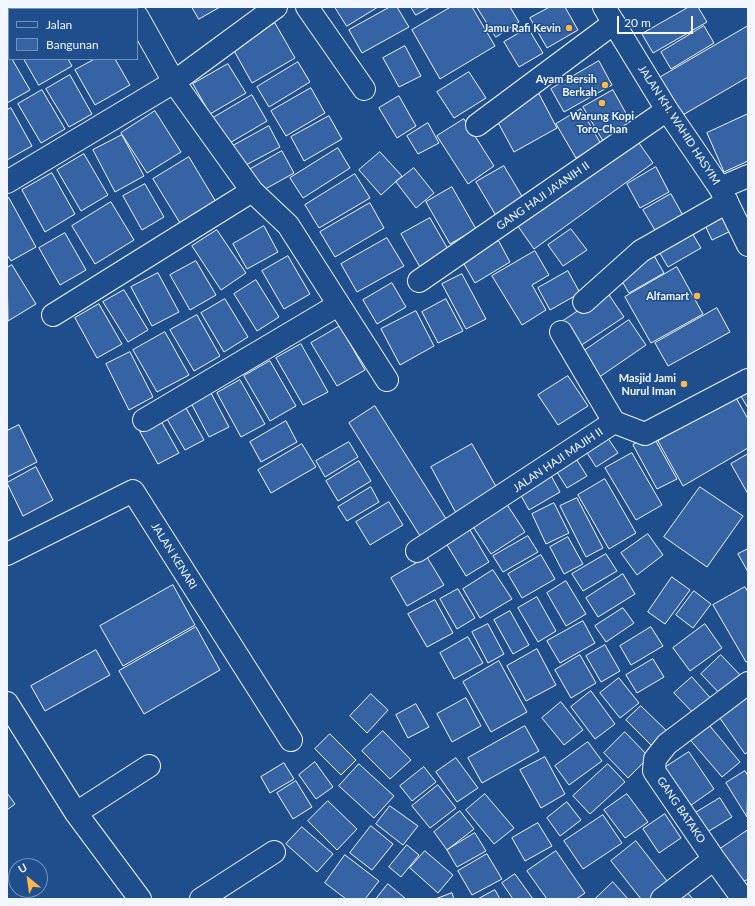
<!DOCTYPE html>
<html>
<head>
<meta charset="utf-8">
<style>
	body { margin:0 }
	#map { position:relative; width:755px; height:906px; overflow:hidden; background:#1f4e8c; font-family:Lato,sans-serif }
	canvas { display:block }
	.frame { position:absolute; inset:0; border:8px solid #f2f6ff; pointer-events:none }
	.legend { position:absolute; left:8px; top:8px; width:130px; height:52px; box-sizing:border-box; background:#1f4e8c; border:1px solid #7391ba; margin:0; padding:5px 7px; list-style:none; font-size:12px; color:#f2f6ff }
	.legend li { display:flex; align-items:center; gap:8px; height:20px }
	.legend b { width:20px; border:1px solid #7391ba }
	.north { position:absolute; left:8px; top:858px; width:40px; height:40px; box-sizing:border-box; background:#1f4e8c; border:1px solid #7391ba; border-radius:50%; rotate:331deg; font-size:11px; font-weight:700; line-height:16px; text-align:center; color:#f2f6ff }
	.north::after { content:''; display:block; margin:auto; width:14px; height:18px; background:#ffb74d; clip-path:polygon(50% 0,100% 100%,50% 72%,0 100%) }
	.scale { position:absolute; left:617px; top:16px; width:76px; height:18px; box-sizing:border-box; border:2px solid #f2f6ff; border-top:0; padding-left:5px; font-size:12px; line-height:14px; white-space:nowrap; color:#f2f6ff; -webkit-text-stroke:3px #1f4e8c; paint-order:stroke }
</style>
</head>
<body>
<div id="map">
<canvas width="755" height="906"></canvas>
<div class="frame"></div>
<ul class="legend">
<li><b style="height:5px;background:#1f4e8c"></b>Jalan</li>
<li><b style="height:11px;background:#3563a3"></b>Bangunan</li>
</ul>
<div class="north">U</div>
<div class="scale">20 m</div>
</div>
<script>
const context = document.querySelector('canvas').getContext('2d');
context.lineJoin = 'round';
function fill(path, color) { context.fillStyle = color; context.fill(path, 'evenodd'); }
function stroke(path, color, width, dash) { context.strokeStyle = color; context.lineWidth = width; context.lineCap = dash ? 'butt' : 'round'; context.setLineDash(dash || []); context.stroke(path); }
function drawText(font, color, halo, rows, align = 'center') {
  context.font = font + ' Lato,sans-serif'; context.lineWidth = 3; context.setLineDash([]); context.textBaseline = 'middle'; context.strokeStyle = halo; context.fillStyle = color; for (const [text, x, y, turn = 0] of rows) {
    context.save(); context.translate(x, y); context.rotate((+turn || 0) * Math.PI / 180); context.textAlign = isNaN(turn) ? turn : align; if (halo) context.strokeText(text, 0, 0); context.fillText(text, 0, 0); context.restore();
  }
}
const building = new Path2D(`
	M67 7H87L88 9H64Z
	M192 7H220L199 19Z
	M335 7H378L347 26Z
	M390 7H397L409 27 362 53 349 30Z
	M411 7H430L416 15Z
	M451 7H472L495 46 440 79 412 30Z
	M477 7H510L519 22 496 37Z
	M550 7H565L578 30 547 48 530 18Z
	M689 7H698L707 22 653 53 642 34Z
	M275 23 295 58 252 83 232 47Z
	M704 26 714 43 671 69 661 52Z
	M748 26V77L681 116 659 78Z
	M528 28 543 53 519 67 504 42Z
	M405 46 421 76 399 87 383 58Z
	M7 50 9 59H12L30 90 7 103Z
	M24 59H68L72 66 39 85Z
	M95 59H115L130 85 95 105 75 70Z
	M599 61 612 85 564 112 551 89Z
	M298 62 310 82 269 107 257 87Z
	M228 64 246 93 210 114 193 84Z
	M469 72 486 98 454 118 437 92Z
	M70 75 92 114 69 127 46 89Z
	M311 88 325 113 286 136 271 111Z
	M42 90 65 129 41 143 18 104Z
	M537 90 557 128 514 152 494 115Z
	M613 90 632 124 603 141 583 107Z
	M252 95 267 121 228 144 213 118Z
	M399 96 416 126 397 138 379 108Z
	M11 108 32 146 7 160V110Z
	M581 109 601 144 576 158 556 124Z
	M155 111 181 152 147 173 121 133Z
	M748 114V161L724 172 707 133Z
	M329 116 342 139 304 161 291 137Z
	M464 119 494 166 468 184 437 136Z
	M428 123 439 143 418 154 407 136Z
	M269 126 280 147 242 167 231 147Z
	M122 135 144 176 115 192 93 150Z
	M634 136 653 163 534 249 515 222Z
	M338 148 350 168 303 198 290 178Z
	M282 151 294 173 260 192 247 171Z
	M380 152 402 176 381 195 359 170Z
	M84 154 108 195 81 211 57 170Z
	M189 157 216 202 180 223 153 179Z
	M504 166 526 203 498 219 476 182Z
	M656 167 669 192 640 208 627 184Z
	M414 168 434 193 416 208 396 182Z
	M52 173 75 214 45 232 22 190Z
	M355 174 370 198 319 228 305 205Z
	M145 184 164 217 142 230 123 196Z
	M452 187 476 229 450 244 426 202Z
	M671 194 686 221 659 237 643 210Z
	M9 198 36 247 11 261 7 255V199Z
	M111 202 134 240 95 264 72 226Z
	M370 203 384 228 335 257 320 232Z
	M726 207 737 228 712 240 702 219Z
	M430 218 449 251 420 267 401 234Z
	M264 226 278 252 247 269 233 244Z
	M688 226 701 248 668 267 655 245Z
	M571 229 587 250 563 266 548 245Z
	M217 230 246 273 221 290 192 246Z
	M65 233 86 270 60 285 39 248Z
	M387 238 404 266 357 292 341 264Z
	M497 238 510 262 475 283 461 259Z
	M535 251 549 275 532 285 546 310 522 325 492 276Z
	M652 252 664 273 629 293 617 273Z
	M288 256 310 294 284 309 262 271Z
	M196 261 216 295 190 310 170 275Z
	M12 265 36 304 8 321 7 268Z
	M677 267 703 314 651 343 625 297Z
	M568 271 580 293 550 310 538 288Z
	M158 273 179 312 152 326 131 287Z
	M462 274 486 319 466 329 442 284Z
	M256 280 279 317 257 331 234 294Z
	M392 283 406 307 377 324 363 300Z
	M124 290 148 330 128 342 103 302Z
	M607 292 624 317 580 346 563 321Z
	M225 299 248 337 224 352 201 313Z
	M446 299 463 331 438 343 422 312Z
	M99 304 122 344 97 358 75 318Z
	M717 308 730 332 668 366 655 343Z
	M416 311 434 346 400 365 381 329Z
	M197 315 220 356 194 371 170 330Z
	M629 320 646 345 598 378 581 353Z
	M340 326 365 370 337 386 311 343Z
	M165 332 189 375 157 392 133 350Z
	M301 344 328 392 303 405 276 358Z
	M130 352 153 397 129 410 106 364Z
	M270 361 296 406 270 421 244 376Z
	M568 376 588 406 558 425 538 395Z
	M240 380 265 424 241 437 217 393Z
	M748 388V408L739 393Z
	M211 393 229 427 209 437 191 403Z
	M735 396 748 419V448L683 486 658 441Z
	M375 406 448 522 422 539 349 423Z
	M186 408 204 440 185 450 167 419Z
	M161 421 179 453 158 464 140 432Z
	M286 421 297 442 261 462 250 442Z
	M19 425 37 462 7 477V431Z
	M605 434 618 453 596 467 584 448Z
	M652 434 677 479 657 489 633 445Z
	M349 442 358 457 325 477 316 461Z
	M302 444 316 467 271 493 258 470Z
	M472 444 498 490 456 513 431 467Z
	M632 453 662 505 636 520 605 468Z
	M748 454V494L731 464Z
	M575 457 587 476 567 488 555 469Z
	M359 461 371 481 338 501 326 481Z
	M36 467 53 500 23 516 7 483Z
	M549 472 560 492 529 510 518 490Z
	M605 479 636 533 609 549 578 495Z
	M371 487 379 502 347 521 338 507Z
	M700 487 743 516 707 567 664 537Z
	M577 498 603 548 586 557 560 506Z
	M389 502 403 525 370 545 356 522Z
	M506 503 525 532 491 554 472 525Z
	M554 503 569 533 546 544 532 514Z
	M467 525 489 562 466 576 444 540Z
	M648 534 663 555 637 575 621 553Z
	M528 536 538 552 503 572 493 556Z
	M568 537 583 564 564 574 550 547Z
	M748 549V572L738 554Z
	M606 554 617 571 583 591 572 574Z
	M541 555 555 579 522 598 508 574Z
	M427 557 444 585 407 606 391 578Z
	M493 570 512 599 480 618 463 589Z
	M623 574 635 594 598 617 586 598Z
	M672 577 690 590 665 624 648 612Z
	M566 581 586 614 566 626 547 593Z
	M173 585 195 625 123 666 100 626Z
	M745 587 748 592V661L746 662 713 605Z
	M458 589 475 618 457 629 440 599Z
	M694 591 711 604 693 628 676 615Z
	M537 597 556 631 538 642 518 608Z
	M435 600 453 633 427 647 408 614Z
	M623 608 634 623 606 642 595 626Z
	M510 611 529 645 513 654 494 620Z
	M583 621 595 643 560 663 547 641Z
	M488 624 504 654 488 663 472 632Z
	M705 624 722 648 690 671 673 648Z
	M196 627 220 670 144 714 119 671Z
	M651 627 663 646 631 665 620 646Z
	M468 637 483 663 454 679 440 653Z
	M605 645 620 671 601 682 586 656Z
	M537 649 556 685 526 701 507 666Z
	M96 650 110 675 45 711 31 686Z
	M580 655 596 683 571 698 555 670Z
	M721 655 744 679 724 698 701 674Z
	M653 659 664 677 637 693 626 675Z
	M499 661 527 712 491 732 463 682Z
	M692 677 713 701 696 716 674 693Z
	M619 678 639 703 620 718 600 693Z
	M591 691 615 724 595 739 571 707Z
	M371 694 388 710 367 733 350 716Z
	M748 695V752L745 754 715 711Z
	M466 698 481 726 452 742 437 714Z
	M561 702 583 730 564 745 542 718Z
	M416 704 429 727 408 738 396 715Z
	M641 706 671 735 656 750 626 720Z
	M704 719 740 762 722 777 686 735Z
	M525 726 539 751 482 783 468 758Z
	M383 731 411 760 390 779 362 751Z
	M625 732 649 757 628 778 604 753Z
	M330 734 356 760 341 775 315 749Z
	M588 742 602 761 569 785 555 766Z
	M689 752 714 789 687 808 661 770Z
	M545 757 565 794 541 808 520 770Z
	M456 758 478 788 457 802 436 772Z
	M315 762 333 787 316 799 299 775Z
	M284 763 294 779 270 793 261 777Z
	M359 764 394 796 374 818 339 786Z
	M608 764 625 782 590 814 573 796Z
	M424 767 436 782 412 801 400 786Z
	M745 771 748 776 747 817 726 783Z
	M296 781 312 807 293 819 277 793Z
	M438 785 456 808 430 828 412 806Z
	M7 793 15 804 7 810Z
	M485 794 514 828 494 844 466 810Z
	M627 794 648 822 625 838 604 810Z
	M720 798 732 817 704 834 692 815Z
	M328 801 357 829 337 850 308 821Z
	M567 802 581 820 560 836 547 818Z
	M390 806 418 826 403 845 376 824Z
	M460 811 474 829 447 850 434 832Z
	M665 814 681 838 659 853 643 829Z
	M603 815 622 843 583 869 564 841Z
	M538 823 552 846 525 861 512 838Z
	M371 826 393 844 372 870 350 853Z
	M302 827 333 854 317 872 286 844Z
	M748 830V879L743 882 720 849Z
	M475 833 486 851 457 867 447 850Z
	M636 841 671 886 654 899H641L611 861Z
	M407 845 419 855 401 877 389 867Z
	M425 851 453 875 438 893 410 868Z
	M556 851 585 893 576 899H547L527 871Z
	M487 854 502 879 472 895 458 871Z
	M345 855 379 881 365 899H346L325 883Z
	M515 874 533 899H513L502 883Z
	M613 882 628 899H595Z
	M388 884 406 899H376Z
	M683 888 693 899H670Z
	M495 890 500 899H478Z
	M452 893 454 899H436Z`);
const minor = new Path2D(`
	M307 7 364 89
	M35 9 39 7
	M137 16 174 82 252 191 288 225 387 380
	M7 25 9 24
	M477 125 614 23
	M7 182 174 82 276 7
	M720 188 748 176
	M419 281 667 110
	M584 302 641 251 727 202
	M53 315 252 191
	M561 332 614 422
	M144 420 338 305
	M417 551 614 422 645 434 748 380
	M7 554 133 491 291 740
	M7 703 76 813 140 899
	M76 813 149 766
	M201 899 274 852
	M662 899 714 859
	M743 899 714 859 654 771 655 759 667 744 748 683`);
const tertiary = new Path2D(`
	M604 7 667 110 720 188 748 245`);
const markers = [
	[569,28,4,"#ffb74d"],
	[605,85,4,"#ffb74d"],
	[602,103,4,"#ffb74d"],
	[697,296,4,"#ffb74d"],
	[684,384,4,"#ffb74d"]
];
const poiNames = [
	["Jamu Rafi Kevin",561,28],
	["Ayam Bersih",597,79],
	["Berkah",597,92],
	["Warung Kopi",602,116,"center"],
	["Toro-Chan",602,129,"center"],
	["Alfamart",689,296],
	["Masjid Jami",676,378],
	["Nurul Iman",676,391]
];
const streetNames = [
	["JALAN KH. WAHID HASYIM",679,125,57],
	["GANG HAJI JA'ANIH II",543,196,-35],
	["JALAN HAJI MAJIH II",558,460,-34],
	["JALAN KENARI",174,556,58],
	["GANG BATAKO",681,810,56]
];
fill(building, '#3563a3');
stroke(building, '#f2f6ff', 1);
stroke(minor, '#f2f6ff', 24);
stroke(tertiary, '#f2f6ff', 24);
stroke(minor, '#1f4e8c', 22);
stroke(tertiary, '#1f4e8c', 22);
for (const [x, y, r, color] of markers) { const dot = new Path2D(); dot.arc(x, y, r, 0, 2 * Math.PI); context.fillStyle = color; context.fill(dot); stroke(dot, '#1f4e8c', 1.5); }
drawText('bold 11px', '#f2f6ff', '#1f4e8c', poiNames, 'right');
drawText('11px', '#f2f6ff', '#1f4e8c', streetNames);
</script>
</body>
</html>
